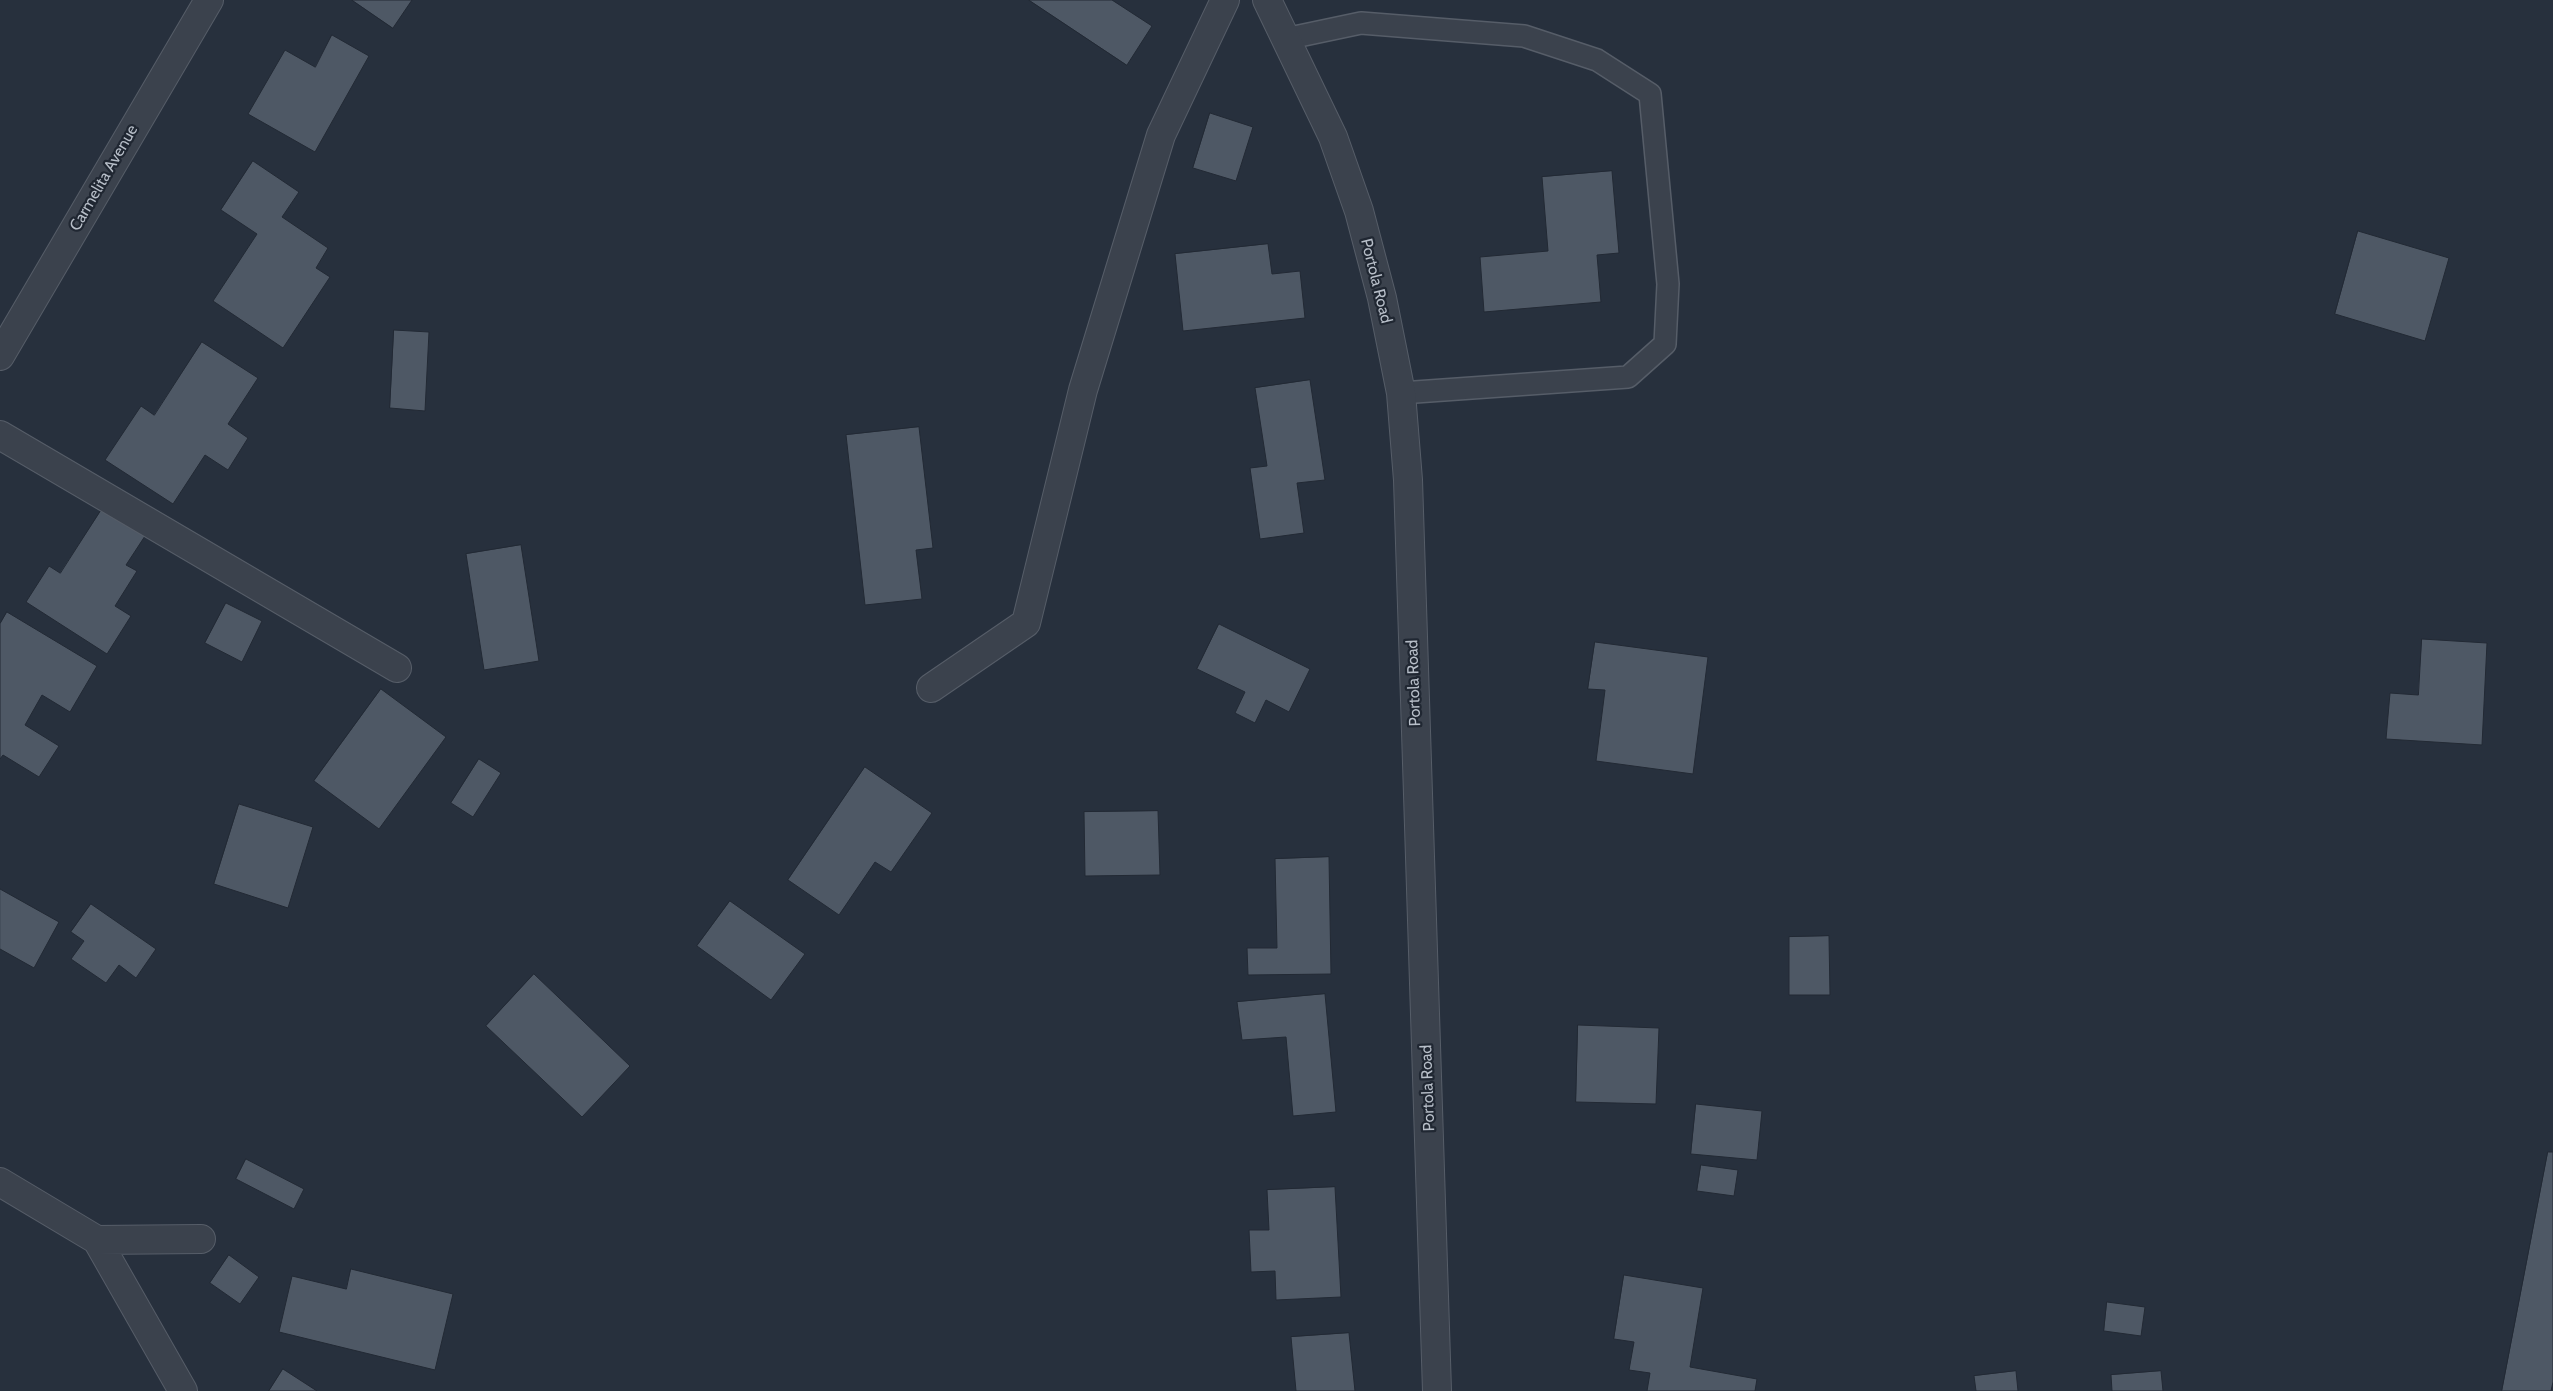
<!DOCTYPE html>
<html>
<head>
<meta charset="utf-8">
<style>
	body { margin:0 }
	canvas { display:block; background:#27303d }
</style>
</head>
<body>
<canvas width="2553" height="1391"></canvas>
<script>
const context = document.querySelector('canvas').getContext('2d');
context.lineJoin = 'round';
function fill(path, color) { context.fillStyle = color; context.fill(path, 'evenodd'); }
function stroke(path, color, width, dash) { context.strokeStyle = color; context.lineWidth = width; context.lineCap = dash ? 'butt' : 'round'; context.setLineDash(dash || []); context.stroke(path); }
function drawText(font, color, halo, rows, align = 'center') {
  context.font = font + ' Cabin,sans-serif'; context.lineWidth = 4.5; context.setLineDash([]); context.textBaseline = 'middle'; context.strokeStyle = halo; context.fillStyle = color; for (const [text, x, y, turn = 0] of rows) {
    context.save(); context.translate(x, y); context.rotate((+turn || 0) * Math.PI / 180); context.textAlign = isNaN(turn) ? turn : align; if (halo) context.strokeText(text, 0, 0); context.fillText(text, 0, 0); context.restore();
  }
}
const building = new Path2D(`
	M352 0H412L393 28Z
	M1029 0H1112L1152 26 1127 65Z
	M332 35 369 56 315 152 248 114 285 50 315 67Z
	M1210 113 1253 127 1236 181 1193 168Z
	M253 161 299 192 282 217 328 248 316 268 330 277 283 348 213 301 257 234 221 210Z
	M1612 171 1619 253 1597 255 1601 302 1484 312 1480 257 1548 251 1542 177Z
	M2358 231 2449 258 2425 341 2335 314Z
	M1268 244 1272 274 1300 271 1305 318 1183 331 1175 254Z
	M394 330 429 332 425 411 390 408Z
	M202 342 258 378 228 424 248 438 228 470 205 455 173 504 105 460 141 406 154 415Z
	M1310 380 1325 480 1297 483 1304 533 1260 539 1250 468 1267 466 1255 388Z
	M919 427 933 548 916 550 922 599 865 605 846 435Z
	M102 509 145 536 126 565 137 571 115 606 131 616 107 654 26 602 49 566 60 573Z
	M521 545 539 661 484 670 466 554Z
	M226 603 262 621 242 662 205 643Z
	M7 612 97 666 70 712 42 695 25 725 59 746 39 777 3 755 0 759V624Z
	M1219 624 1310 669 1289 712 1266 700 1255 723 1235 713 1245 692 1197 669Z
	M2422 639 2487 643 2482 745 2386 739 2390 693 2418 695Z
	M1595 642 1708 657 1693 774 1596 761 1605 690 1588 689Z
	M381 689 446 737 379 829 314 781Z
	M479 759 501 773 473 817 451 803Z
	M865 767 932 813 891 872 875 862 839 915 788 880Z
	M239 804 313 827 288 908 214 884Z
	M1158 811 1160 875 1085 876 1084 812Z
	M1329 857 1331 974 1248 975 1247 948H1277L1275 859Z
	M0 889 59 922 34 968 0 949Z
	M730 901 805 954 771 1000 697 946Z
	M91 904 156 949 136 978 119 965 106 983 71 959 84 941 71 932Z
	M1829 936 1830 995H1789V937Z
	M534 974 630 1066 582 1117 486 1026Z
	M1325 994 1336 1112 1293 1116 1286 1037 1242 1040 1237 1002Z
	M1578 1025 1659 1028 1656 1104 1576 1102Z
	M1696 1104 1762 1111 1757 1160 1691 1154Z
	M2548 1152H2553V1382L2551 1391H2502Z
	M246 1159 304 1189 294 1209 236 1179Z
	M1701 1165 1738 1170 1734 1196 1697 1191Z
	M1335 1187 1341 1297 1276 1300 1275 1271 1251 1272 1249 1230H1269L1267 1190Z
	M229 1255 259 1277 240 1304 210 1283Z
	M351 1269 453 1294 435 1370 279 1332 292 1276 346 1289Z
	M1624 1275 1703 1288 1690 1367 1757 1379 1755 1391H1647L1650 1373 1629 1370 1634 1342 1614 1339Z
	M2107 1302 2145 1307 2141 1336 2104 1331Z
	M1349 1333 1355 1391H1296L1291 1337Z
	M283 1369 317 1391H269Z
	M2016 1371 2018 1391H1976L1974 1376Z
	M2161 1371 2163 1391H2112L2111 1375Z`);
const service = new Path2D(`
	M1285 39 1361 23 1524 36 1597 60 1650 94 1668 284 1665 344 1628 377 1401 393`);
const minor = new Path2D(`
	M0 356 209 0
	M0 435 397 668
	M931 688 1026 623 1083 390 1161 135 1225 0
	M0 1182 97 1240 183 1391
	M97 1240 201 1239`);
const tertiary = new Path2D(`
	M1267 0 1333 137 1359 211 1382 298 1401 393 1408 480 1437 1391`);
const streetNames = [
	["Carmelita Avenue",104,178,-60],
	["Portola Road",1376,281,76],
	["Portola Road",1414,683,-92],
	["Portola Road",1428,1088,-92]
];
fill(building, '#4e5865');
stroke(building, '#222934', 1);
stroke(service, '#565d68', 24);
stroke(minor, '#565d68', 30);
stroke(tertiary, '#565d68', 30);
stroke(service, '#3b424d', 21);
stroke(minor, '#3b424d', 28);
stroke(tertiary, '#3b424d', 28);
drawText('16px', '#b7bec8', '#202732', streetNames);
</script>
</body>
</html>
